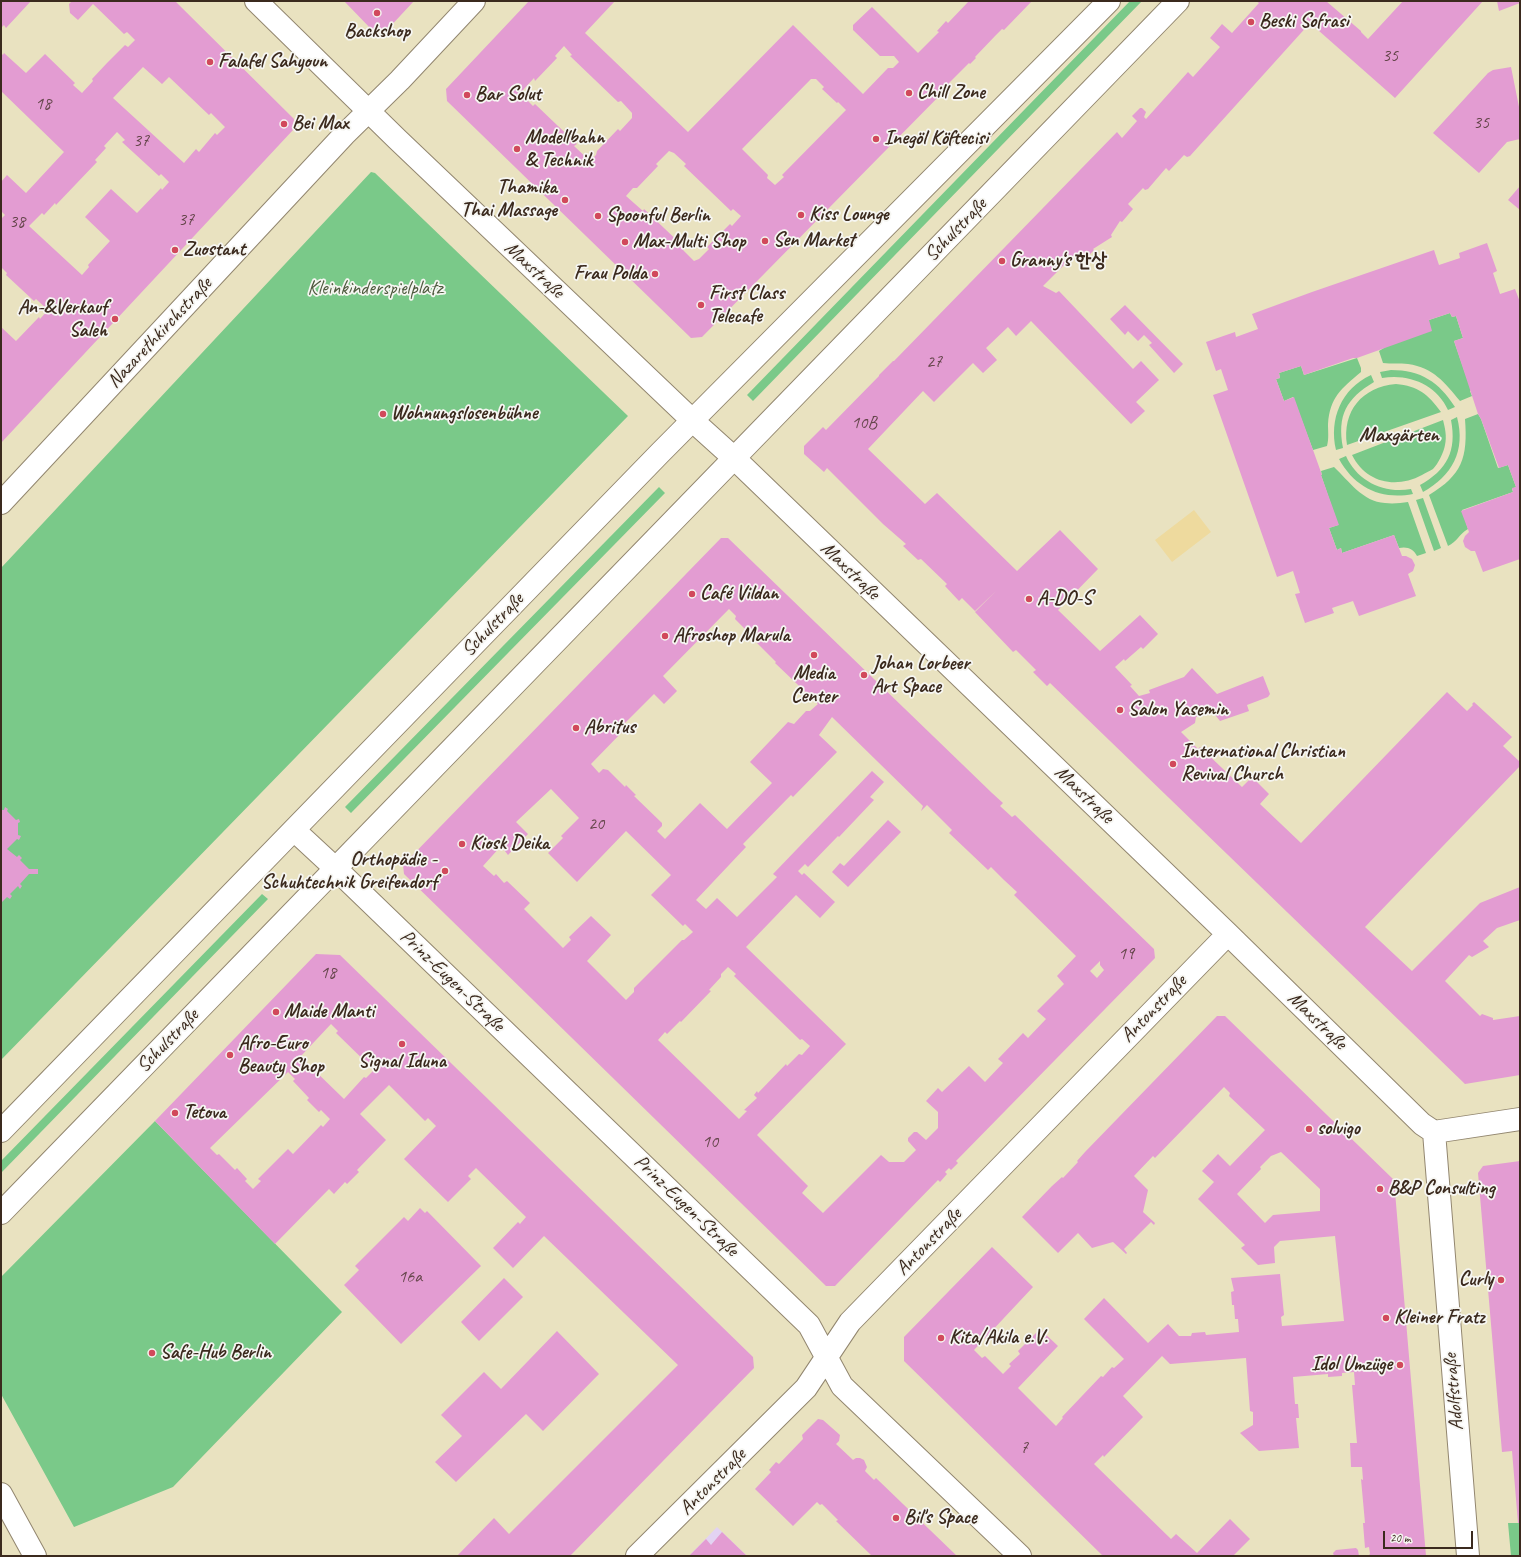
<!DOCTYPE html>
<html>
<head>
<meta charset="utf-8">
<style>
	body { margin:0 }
	#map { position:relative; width:1521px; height:1557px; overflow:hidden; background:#e9e2c0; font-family:Caveat,sans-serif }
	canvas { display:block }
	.frame { position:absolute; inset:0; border:2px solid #3b2a1e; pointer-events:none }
	.scale { position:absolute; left:1383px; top:1531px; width:90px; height:18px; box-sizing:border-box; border:2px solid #3b2a1e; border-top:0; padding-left:5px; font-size:12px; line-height:14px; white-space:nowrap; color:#3b2a1e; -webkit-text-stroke:3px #f6f6f2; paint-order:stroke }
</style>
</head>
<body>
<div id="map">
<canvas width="1521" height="1557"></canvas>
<div class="frame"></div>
<div class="scale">20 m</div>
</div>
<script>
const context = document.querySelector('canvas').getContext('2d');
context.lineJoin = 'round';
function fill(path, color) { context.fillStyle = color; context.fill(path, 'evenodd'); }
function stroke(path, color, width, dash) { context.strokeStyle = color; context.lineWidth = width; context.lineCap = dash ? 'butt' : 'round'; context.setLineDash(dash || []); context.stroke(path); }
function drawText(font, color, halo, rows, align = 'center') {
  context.font = font + ' Caveat,"Poor Story",sans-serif'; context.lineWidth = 3.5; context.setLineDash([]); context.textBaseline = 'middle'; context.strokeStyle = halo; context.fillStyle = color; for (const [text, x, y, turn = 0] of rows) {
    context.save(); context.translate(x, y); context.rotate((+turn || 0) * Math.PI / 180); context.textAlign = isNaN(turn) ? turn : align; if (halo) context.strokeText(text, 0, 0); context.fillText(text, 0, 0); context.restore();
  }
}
const built = new Path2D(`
	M717 1527 747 1556H689Z`);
const green = new Path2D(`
	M1130 1H1142L753 401 747 395Z
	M371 172 375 173 628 416 1 1060V568Z
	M1450 313 1452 317 1456 316 1463 338 1454 341 1471 390 1470 391 1472 396 1460 401C1444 382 1434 368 1408 364 1400 363 1391 364 1383 363L1379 351 1429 320Z
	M1357 358 1361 368V372C1341 389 1330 397 1328 424 1328 432 1329 439 1327 446L1313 450 1293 397 1284 401 1276 379 1280 378 1279 373 1301 366 1304 375Z
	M1391 370C1421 370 1439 382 1455 407L1448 410C1437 385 1409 373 1382 378L1380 372Z
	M1371 375 1374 382C1346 399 1337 415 1343 448L1336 450C1329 419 1341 389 1371 375Z
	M1396 384C1418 386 1428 394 1441 412L1347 445C1342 411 1362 387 1396 384Z
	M1478 414 1481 419 1498 468 1508 465 1516 487 1512 489 1513 492 1462 510 1468 529C1459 534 1457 542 1448 546L1429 495C1462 475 1468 458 1465 419Z
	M1457 417C1466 451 1452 476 1423 492L1420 485C1447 470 1457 451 1451 420Z
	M1443 420C1445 428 1447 436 1445 445 1444 452 1438 464 1433 469 1430 471 1425 473 1422 475 1396 489 1366 483 1352 455Z
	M1346 456C1357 481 1384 494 1411 489L1413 494C1381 500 1355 488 1339 459Z
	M1334 467C1349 481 1363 502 1385 503 1393 504 1401 503 1408 502L1426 553 1417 556C1414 549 1407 546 1399 548L1394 535 1342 553 1341 548 1337 550 1329 528 1338 525 1321 475H1322L1321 471Z
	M659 487 665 493 351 813 345 807Z
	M1423 498 1441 548 1434 551 1416 500Z
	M262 894 268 899 1 1173V1161Z
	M155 1121 342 1312 173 1487 74 1527 1 1394V1277Z
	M1508 1523H1520V1556H1511Z`);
const sand = new Path2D(`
	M1194 510 1211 532 1172 562 1155 540Z`);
const building = new Path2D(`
	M1 1H31L6 28 4 25 1 28Z
	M72 1H175L294 119 293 130 1 443V357L2 356 1 354V327L16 341 39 317 40 319 48 310 36 299 34 301 6 275 7 273 1 267V219L5 215 1 211V182L7 175 26 193 64 152 1 91V53L3 55 4 53 26 73 45 54 75 83 73 85 82 93 93 81 92 79 107 63 125 45 128 47 135 40 127 32 124 34 93 4 78 20 70 13 69 4ZM143 67 162 84 169 77 209 115 211 113 225 127 217 135 215 133 199 152 196 149 184 163 113 98ZM117 132 125 140 122 142 159 176 161 174 169 182 162 190 161 188 137 213 111 189 85 217 110 241 88 265 89 267 82 275 29 226 42 213 44 215 55 203 56 205 76 184 97 162 95 160 106 148 104 146Z
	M344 1H414L387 30 373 31Z
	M529 1H615L585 33 688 132 793 25 863 94 888 68H893L899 62 894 56H880L853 30V25L872 7 918 53 939 32 937 31 946 21 948 23 969 1H1032L1004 30 1002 29 996 35 975 57 976 58 970 64 969 63 949 83 950 85 702 337 691 338 447 101 446 89ZM564 46 572 55 570 56 618 102 621 101 632 113V118L620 131 618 129 597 151 596 155 590 161 574 146 577 144 558 126 535 104 533 106 522 95 523 90 534 78 535 81 557 58 555 56ZM811 79H816L824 87 822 89 837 103 838 102 846 110 782 175 784 177 775 185 767 178 768 175 742 149ZM669 151 674 153 686 164 684 166 731 211 733 209 741 216 732 226 730 224 707 247 709 249 699 259 694 261 683 250 685 248 644 209 643 211 626 196 633 188H637L658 166 656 164Z
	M1256 1H1326L1361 31V32L1368 39 1403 1H1483L1395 98 1310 23 1190 156 1187 157 1184 155 1169 171 1166 168 1148 189 1145 190 1143 188 1128 204 1133 209 1122 222 1120 221 1111 235 1112 237 1093 249 1094 250 1082 263 1074 255 1043 286 1056 293 1059 291 1133 369 1141 361 1159 380 1136 402 1145 411 1131 424 1031 321 1016 336 1008 327 986 348 997 360 983 373 973 363 934 402 923 391 868 449 925 504 937 493 1017 571 1060 530 1098 569 1058 610 1100 651 1140 615 1158 634 1143 649 1141 647 1125 661 1124 659 1115 667 1132 685 1130 686 1139 696 1150 693 1149 690 1184 677 1192 668 1217 694 1263 676 1270 694 1268 697 1247 705 1249 711 1220 721 1212 711 1196 717 1195 723 1181 732 1198 749 1200 747 1242 787 1252 777 1269 794 1260 804 1301 843 1447 692 1467 711 1473 705 1472 704 1474 702 1512 737 1503 746 1520 762V766L1365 927 1412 971 1480 903 1520 887V920L1497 928 1483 941 1489 947 1472 957 1469 955 1445 981 1480 1016 1482 1014 1493 1018V1020L1520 1016V1075L1465 1084 1050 683 1047 686 1033 672 1036 670 1016 650 1013 652 975 612 996 591 975 611 962 598 959 601 945 586 947 584 921 559 918 560 903 546 906 544 883 524 827 468 824 472 804 454V446L823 427 826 430 879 376V375L893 361H894L1117 132 1122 138 1137 121 1132 116 1140 108H1142L1146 112 1144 117 1146 119 1188 72 1193 77 1220 47 1210 38 1222 24 1232 33 1259 3Z
	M1497 1H1520V3L1499 11Z
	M1511 67 1520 112V139L1507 142 1479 173 1433 133 1488 73 1493 70Z
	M1520 186V210L1508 200Z
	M1487 243 1497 271 1493 273 1500 294 1515 289 1520 302V559L1483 572 1475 551H1471L1465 547 1463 541 1465 536 1469 532 1461 511 1513 492 1512 488 1516 487 1508 465 1499 468 1481 419 1478 414 1454 341 1463 338 1456 316 1452 317 1450 313 1429 320 1432 331 1357 358H1353L1304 375 1301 366 1279 373 1280 378 1276 379 1284 401 1294 397 1322 475H1321L1339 525 1329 528 1337 550 1341 548 1342 553 1394 535 1402 556H1406L1412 559 1415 565 1413 571 1408 574 1416 596 1359 616 1353 601 1332 608 1334 613 1305 623 1295 594 1300 593 1293 571 1277 577 1213 395 1228 390 1221 369 1216 371 1206 342 1235 332 1236 337 1258 329 1252 314 1312 292 1434 250 1439 265 1460 258 1459 253Z
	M1125 305 1183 364 1174 373 1149 345 1152 343 1144 335 1138 341 1128 331 1125 335 1110 319Z
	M721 538H728L992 793 1003 803 1000 806 1012 817 1015 815 1154 949 1155 958 956 1161 958 1163 951 1170 949 1168 945 1172 947 1174 940 1182 938 1180 835 1286H826L404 874 403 865ZM729 609 736 616 735 619 746 630 745 631 776 662 775 663 818 704 810 711H806L794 724 788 722 750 762 772 783 727 829 700 803 665 839 657 831 662 826V823L634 796 636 795 626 785 625 787 608 770 603 769 599 773 591 764 625 729 622 726 654 694 664 704 677 691 663 676ZM832 717 923 806 921 811 927 805 952 830 949 833 988 870 991 867 1004 880 1017 892 1014 895 1076 956 1057 976 1064 984 1037 1011 1046 1019 1028 1038 1023 1033 998 1059 1003 1063 985 1082 969 1066 942 1092 938 1088 926 1101 938 1112V1128L926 1140 917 1132H914L908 1138V1141L916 1150 904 1162H889L881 1155 823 1213 802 1193 808 1186 757 1135 846 1044 746 947 796 895 820 918 835 902 804 873 802 875 798 871 805 864 808 867 838 836 839 837 874 800 870 797 884 782 872 771 773 874 777 877 737 917 717 898 706 909 696 900 746 847 743 844 791 795 793 797 837 752 819 735ZM551 789 579 818 561 836 563 838 548 853 577 882 626 831 671 875 651 895 683 926 685 924 693 932 684 940H682L634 988V992L626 1000 587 961 611 935 591 916 569 937 571 940 563 948 524 909 530 903 507 881 504 883 496 874 494 876 483 866 501 846 508 855 528 834 516 822ZM1100 961V965L1104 970 1097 978 1090 971ZM728 967 736 974 734 976 800 1040 802 1039 810 1046 802 1055 799 1054 787 1066 786 1064 758 1093 757 1091 754 1095 757 1098 744 1110 747 1111 739 1119 658 1040 665 1032 667 1034 680 1021 681 1022 711 991 709 990 721 977V974Z
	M5 807 8 809 7 811 16 820 19 819 20 822 18 823V835L21 836 19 840 17 839 7 849 17 857 19 855 22 858 20 860 29 869H38V874H29L20 884 22 886 20 889 18 886 10 894 12 896 10 899 7 897 1 903V810H4Z
	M888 820 901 832 848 887 832 872 840 863 844 866Z
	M316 954 340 955 753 1357 754 1368 570 1556H457L494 1518 509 1534 678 1365 544 1236 513 1268 493 1248 518 1222 520 1224 526 1217 476 1168 468 1176 471 1179 448 1202 404 1159 436 1126 428 1118 425 1121 389 1085 360 1114 386 1140 357 1170 359 1172 347 1184 345 1182 334 1194 329 1189 275 1244 155 1121ZM331 1024 338 1031 336 1033 374 1070 366 1078 364 1077 344 1099 309 1065 301 1056ZM288 1072 295 1079 293 1081 309 1098 307 1100 319 1112 321 1110 330 1119 323 1127 321 1125 293 1154 288 1149 258 1179 261 1181 253 1189 245 1181 247 1179 237 1168 235 1170 219 1154 217 1155 210 1148Z
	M1217 1016H1225L1394 1180 1426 1556H1368L1370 1554 1369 1547 1365 1548 1363 1523H1365L1361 1479 1363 1480 1362 1467H1351L1350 1443H1357L1352 1385H1355L1354 1372 1342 1373V1376L1328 1377V1374L1293 1377 1295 1404H1298L1299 1418H1296L1299 1448 1259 1451 1240 1433 1253 1425V1412L1250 1411 1246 1358 1170 1364 1162 1356 1123 1396 1143 1417 1104 1457 1103 1455 1094 1464 1171 1539 1176 1534 1197 1553 1230 1519 1250 1539 1233 1556H1103L904 1361V1337L992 1247 1033 1287 974 1350 982 1358 985 1356 1003 1374 1011 1366 1009 1364 1020 1354 1018 1351 1040 1329 1058 1346 1018 1388 1056 1426 1063 1418 1062 1417 1101 1376 1103 1377 1112 1367 1114 1368 1124 1359 1084 1319 1104 1298 1148 1343 1168 1324 1179 1336H1191L1192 1333 1205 1332 1206 1335 1239 1332 1238 1319H1235L1234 1305H1232L1231 1292 1234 1291 1231 1278 1280 1274 1284 1315 1281 1317 1282 1326 1344 1321 1335 1236 1280 1241 1274 1247 1275 1263 1258 1265 1241 1248 1245 1245 1198 1199 1214 1182 1202 1171 1218 1154 1230 1166 1265 1130 1229 1096 1230 1093 1224 1087 1155 1158 1153 1156 1134 1176 1148 1190 1143 1212 1155 1223 1154 1225 1151 1222 1124 1249 1127 1253 1126 1254 1113 1242 1092 1248 1078 1233 1058 1253 1022 1217 1052 1186 1062 1177 1063 1178 1078 1162 1077 1161 1085 1152ZM1281 1152 1320 1189V1211L1273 1215 1265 1223 1237 1194 1261 1169 1260 1167 1271 1156Z
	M1520 1161V1523H1518L1512 1451 1502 1452 1478 1173 1483 1166Z
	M420 1208 425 1213 427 1211 481 1266 401 1344 344 1285 359 1270 355 1266 404 1217 408 1221Z
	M504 1278 523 1297 479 1341 461 1322Z
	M557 1331 599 1374 543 1431 526 1414 456 1482 435 1462 462 1436 441 1415 484 1372 501 1389Z
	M818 1419 823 1420 840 1435 839 1441 836 1444 852 1459 853 1460 856 1458H860L864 1460 867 1467 865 1471 874 1480 876 1478 957 1556H872L836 1521 838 1520 822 1504 820 1505 817 1502 793 1526 755 1489 771 1472 769 1470 776 1462 779 1464 803 1439 802 1435Z
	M722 1532 747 1556H689L706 1539 711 1545Z
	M1356 1548 1358 1550 1359 1556H1334L1333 1553 1336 1550Z`);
const street = new Path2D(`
	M256 1 397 139 693 421
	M734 458 1228 934 1422 1124 1434 1132
	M1 503 344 135 400 80 474 1
	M335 868 809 1325 842 1386 1020 1556
	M1434 1132 1468 1556
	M1434 1132 1520 1119
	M1 1494 35 1556
	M637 1556 806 1388 850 1322 1228 934`);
const secondary = new Path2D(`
	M693 421 734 458
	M294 830 335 868
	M1 1131 660 453 1109 1
	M1 1213 1178 1`);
const markers = [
	[377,13,4,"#d1495b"],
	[1251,22,4,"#d1495b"],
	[210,62,4,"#d1495b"],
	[909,93,4,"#d1495b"],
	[467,95,4,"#d1495b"],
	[284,124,4,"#d1495b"],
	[876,139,4,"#d1495b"],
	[517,149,4,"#d1495b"],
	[565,200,4,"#d1495b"],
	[801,215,4,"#d1495b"],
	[598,216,4,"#d1495b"],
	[765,241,4,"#d1495b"],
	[625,242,4,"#d1495b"],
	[175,250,4,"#d1495b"],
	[1002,261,4,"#d1495b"],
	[655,274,4,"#d1495b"],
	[701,305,4,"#d1495b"],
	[115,319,4,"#d1495b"],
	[383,414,4,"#d1495b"],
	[692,594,4,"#d1495b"],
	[1029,599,4,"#d1495b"],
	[665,636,4,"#d1495b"],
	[814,655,4,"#d1495b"],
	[864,675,4,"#d1495b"],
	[1120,710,4,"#d1495b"],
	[576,728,4,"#d1495b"],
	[1173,764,4,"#d1495b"],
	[462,844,4,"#d1495b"],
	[445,871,4,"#d1495b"],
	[276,1012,4,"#d1495b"],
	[402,1044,4,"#d1495b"],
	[230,1055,4,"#d1495b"],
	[175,1113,4,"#d1495b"],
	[1309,1129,4,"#d1495b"],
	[1380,1189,4,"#d1495b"],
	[1501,1280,4,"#d1495b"],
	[1386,1318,4,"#d1495b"],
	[941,1338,4,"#d1495b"],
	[152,1353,4,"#d1495b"],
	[1400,1365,4,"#d1495b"],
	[896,1518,4,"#d1495b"]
];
const numberNames = [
	["35",1390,56],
	["18",43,104],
	["35",1481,123],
	["37",141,141],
	["37",186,220],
	["38",17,222],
	["27",934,362],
	["10B",864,423],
	["20",596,824],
	["19",1126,954],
	["18",328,973],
	["10",710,1142],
	["16a",410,1277],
	["7",1024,1448]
];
const poiNames = [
	["Beski Sofrasi",1259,22],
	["Backshop",377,32,"center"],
	["Falafel Sahyoun",218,62],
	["Chill Zone",917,93],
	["Bar Solut",475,95],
	["Bei Max",292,124],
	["Modellbahn",525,138],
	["& Technik",525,161],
	["Inegöl Köftecisi",884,139],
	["Thamika",557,188,"right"],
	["Thai Massage",557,211,"right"],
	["Kiss Lounge",809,215],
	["Spoonful Berlin",606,216],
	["Sen Market",773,241],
	["Max-Multi Shop",633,242],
	["Zuostant",183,250],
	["Granny‘s 한상",1010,261],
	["Frau Polda",647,274,"right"],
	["First Class",709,294],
	["Telecafe",709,317],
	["An-&Verkauf",107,308,"right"],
	["Saleh",107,331,"right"],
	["Wohnungslosenbühne",391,414],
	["Café Vildan",700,594],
	["A-DO-S",1037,599],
	["Afroshop Marula",673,636],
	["Johan Lorbeer",872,664],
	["Art Space",872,687],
	["Media",814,674,"center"],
	["Center",814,697,"center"],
	["Salon Yasemin",1128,710],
	["Abritus",584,728],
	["International Christian",1181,752],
	["Revival Church",1181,775],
	["Kiosk Deika",470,844],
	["Orthopädie -",437,860,"right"],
	["Schuhtechnik Greifendorf",437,883,"right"],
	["Maide Manti",284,1012],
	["Afro-Euro",238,1044],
	["Beauty Shop",238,1067],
	["Signal Iduna",402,1062,"center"],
	["Tetova",183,1113],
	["solvigo",1317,1129],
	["B&P Consulting",1388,1189],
	["Curly",1493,1280,"right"],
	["Kleiner Fratz",1394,1318],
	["Kita/Akila e.V.",949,1338],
	["Safe-Hub Berlin",160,1353],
	["Idol Umzüge",1392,1365,"right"],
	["Bil's Space",904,1518]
];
const streetNames = [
	["Schulstraße",956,230,-46],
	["Maxstraße",534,270,43],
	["Nazarethkirchstraße",160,333,-47],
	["Maxstraße",850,571,44],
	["Schulstraße",493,625,-46],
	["Maxstraße",1084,795,44],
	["Prinz-Eugen-Straße",452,981,44],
	["Antonstraße",1154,1009,-46],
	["Maxstraße",1317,1021,44],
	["Schulstraße",168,1041,-46],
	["Prinz-Eugen-Straße",686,1206,44],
	["Antonstraße",929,1242,-46],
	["Adolfstraße",1454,1392,-95],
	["Antonstraße",713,1482,-45]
];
const parkNames = [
	["Kleinkinderspielplatz",375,289]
];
const neighbourhoodNames = [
	["Maxgärten",1399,435]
];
fill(built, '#e3d3f2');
fill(green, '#7ac989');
fill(sand, '#eeda9e');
fill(building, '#e39cd2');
stroke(street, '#92866f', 24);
stroke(secondary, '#92866f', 24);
stroke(street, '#fff', 22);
stroke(secondary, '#fff', 22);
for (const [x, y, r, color] of markers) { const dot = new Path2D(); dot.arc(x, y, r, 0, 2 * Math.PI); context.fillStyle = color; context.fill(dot); stroke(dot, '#f6f6f2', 1.5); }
drawText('18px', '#65464b', null, numberNames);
drawText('bold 20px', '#3b2a1e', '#f6f6f2', poiNames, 'left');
drawText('20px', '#3b2a1e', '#f6f6f2', streetNames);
drawText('20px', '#4e5a3e', '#f6f6f2', parkNames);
drawText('bold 21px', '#3b2a1e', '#f6f6f2', neighbourhoodNames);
</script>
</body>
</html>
